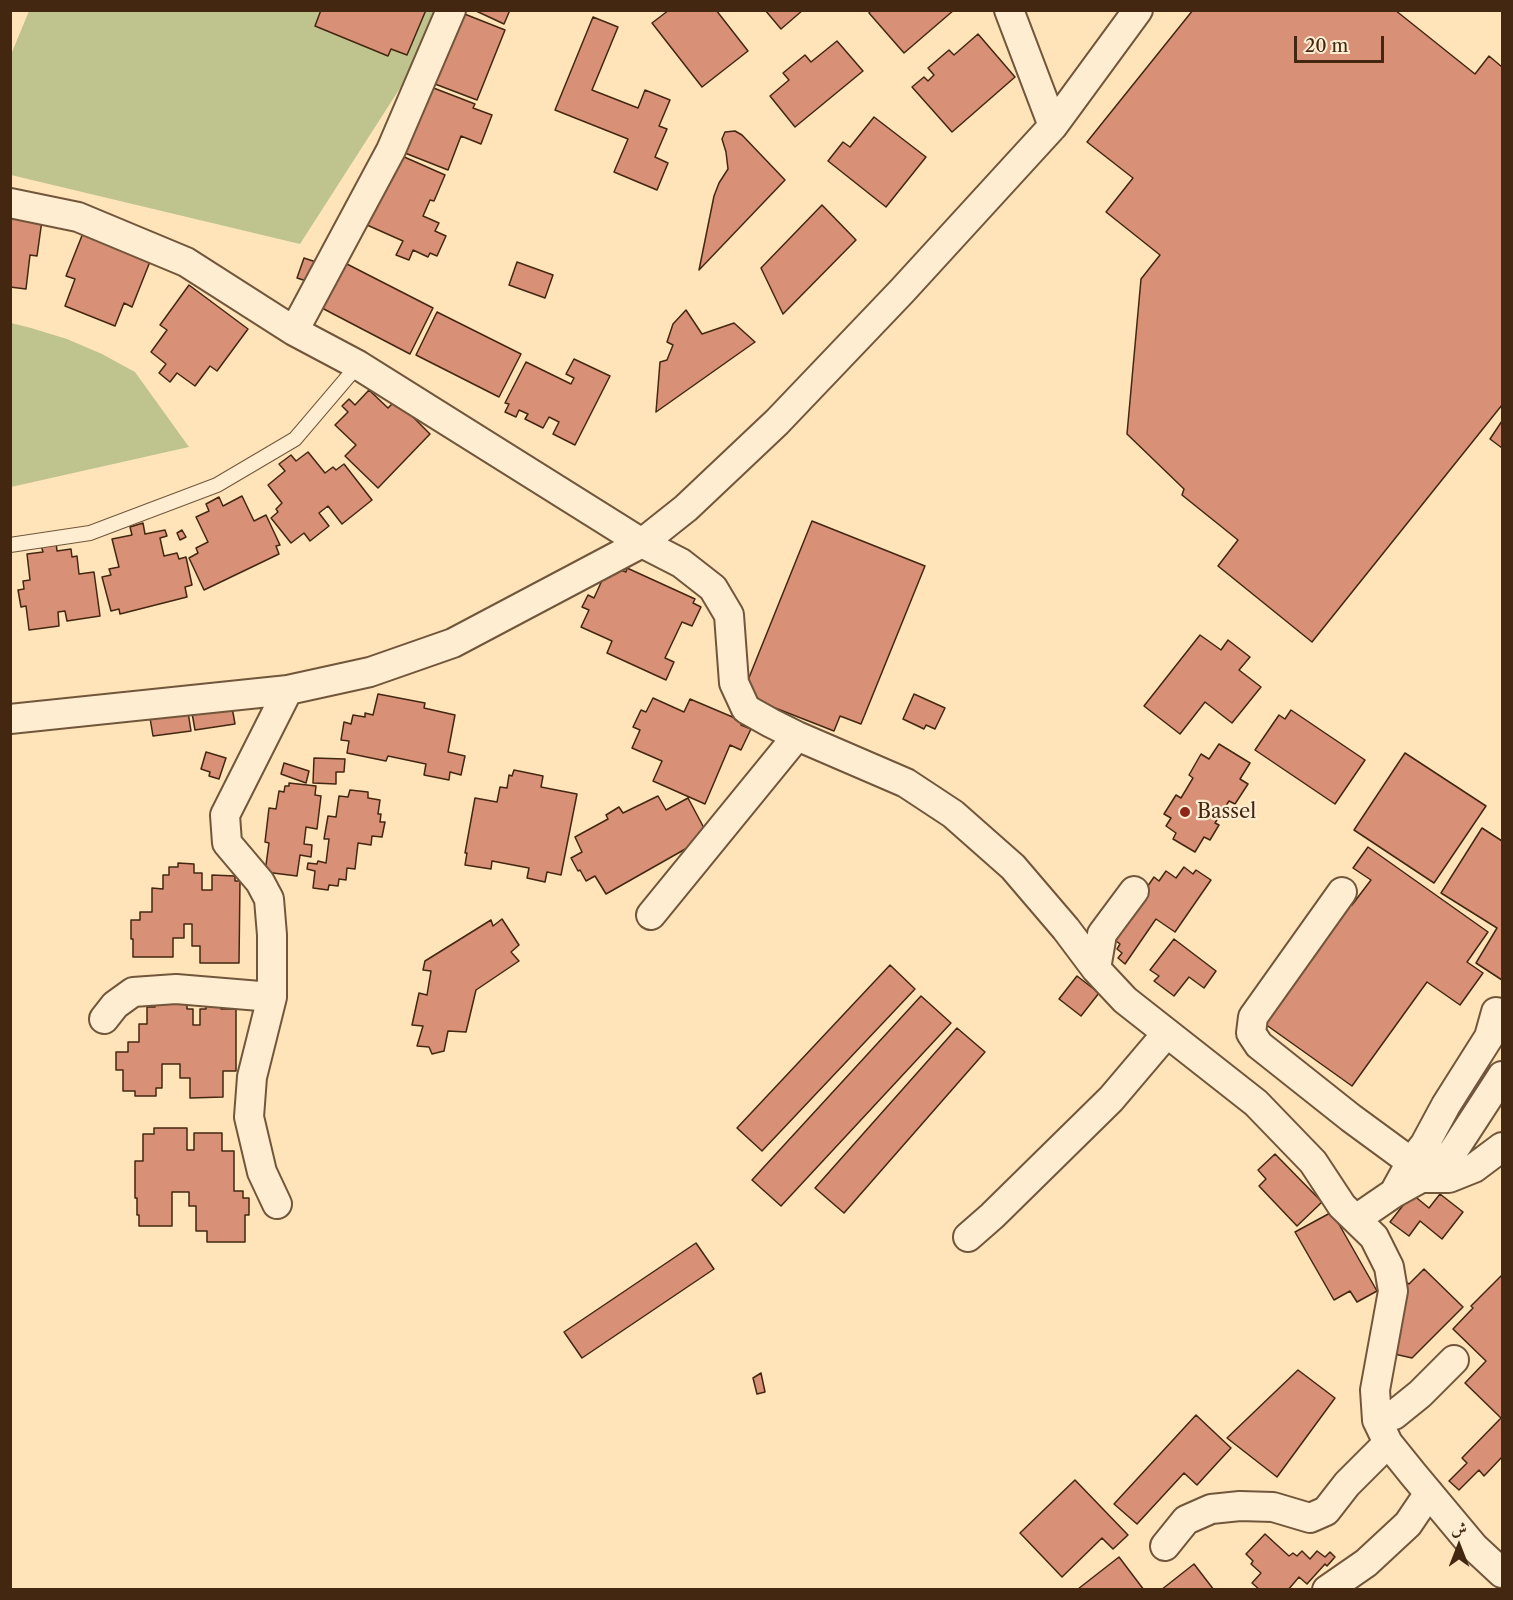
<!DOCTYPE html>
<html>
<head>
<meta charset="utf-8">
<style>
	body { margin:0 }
	#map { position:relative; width:1513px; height:1600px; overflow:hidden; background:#fee4b8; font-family:"Libre Caslon Text",Amiri,serif }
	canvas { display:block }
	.frame { position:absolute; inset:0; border:12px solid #432711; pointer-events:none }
	.north { position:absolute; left:1429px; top:1516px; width:60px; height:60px; -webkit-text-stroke:4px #feedd1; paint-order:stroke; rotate:0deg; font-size:16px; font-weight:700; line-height:24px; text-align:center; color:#432711 }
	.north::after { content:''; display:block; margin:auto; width:21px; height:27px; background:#432711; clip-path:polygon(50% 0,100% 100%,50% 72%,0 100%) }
	.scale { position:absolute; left:1294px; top:36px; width:90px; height:27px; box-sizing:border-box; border:3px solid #432711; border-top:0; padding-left:8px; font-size:18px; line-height:21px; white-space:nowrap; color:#432711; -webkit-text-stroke:4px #feedd1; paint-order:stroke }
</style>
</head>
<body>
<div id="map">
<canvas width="1513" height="1600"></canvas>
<div class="frame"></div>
<div class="north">ش</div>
<div class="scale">20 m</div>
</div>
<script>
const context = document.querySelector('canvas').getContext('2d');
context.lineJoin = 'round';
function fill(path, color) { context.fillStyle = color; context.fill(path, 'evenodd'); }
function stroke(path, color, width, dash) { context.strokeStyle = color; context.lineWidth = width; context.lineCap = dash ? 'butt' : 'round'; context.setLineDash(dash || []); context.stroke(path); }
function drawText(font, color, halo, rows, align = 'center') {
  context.font = font + ' "Libre Caslon Text",serif'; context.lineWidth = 4.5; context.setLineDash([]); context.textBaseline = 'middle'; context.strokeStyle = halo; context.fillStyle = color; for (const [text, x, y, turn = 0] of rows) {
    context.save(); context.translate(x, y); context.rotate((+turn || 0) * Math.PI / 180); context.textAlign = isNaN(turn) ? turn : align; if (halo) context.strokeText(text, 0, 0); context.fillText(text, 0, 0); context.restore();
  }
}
const green = new Path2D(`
	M29 11H438L411 71 300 244 11 175 10 57Z
	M11 323 31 328 67 339 102 354 135 372 189 447 11 487Z`);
const building = new Path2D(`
	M321 10H426L407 55 391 49 388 56 315 26Z
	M474 10H510L504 24Z
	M669 10H716L748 51 702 87 652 23Z
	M765 10H803L781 29Z
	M871 10H954L904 53 869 13Z
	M1193 10H1395L1475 74 1489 56 1502 67V405L1312 642 1218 566 1238 540 1182 495 1184 489 1127 434 1141 279 1160 255 1106 212 1133 178 1087 142Z
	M462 13 505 30 477 100 435 84Z
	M593 17 618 27 592 90 638 108 645 90 670 100 659 126 667 129 655 157 668 163 657 190 614 172 628 139 555 110Z
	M978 34 1015 77 952 132 912 87 924 77 928 81 934 75 928 68 949 50 954 55Z
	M837 41 863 71 795 127 770 96 789 80 783 73 805 55 811 62Z
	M431 87 475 104 473 108 492 115 481 144 461 136 448 170 405 153Z
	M874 117 926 157 886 207 828 161 843 142 850 147Z
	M735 131 742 135 785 180 699 270 714 196 719 183 728 169 726 152 722 139 725 132Z
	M402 156 445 175 434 201 430 200 423 216 439 223 435 231 446 236 437 256 430 253 428 257 413 250 409 260 396 255 403 241 367 225 382 192 388 176 393 178Z
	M822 205 856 240 783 314 761 268Z
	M10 209 43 213 37 256 30 255 26 289 10 287Z
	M85 228 153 254 132 307 124 303 115 326 65 306 75 279 66 276Z
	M304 258 319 263 313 283 297 278Z
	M343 262 433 308 410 354 320 307Z
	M517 262 553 275 545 298 509 285Z
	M189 285 248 329 217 371 210 366 195 386 177 373 170 382 159 373 166 364 151 352 167 330 160 325Z
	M686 310 702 334 734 323 755 342 656 412 660 362 667 360 673 345 667 342 673 324Z
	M437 312 521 354 499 397 416 355Z
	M574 359 610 376 575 445 553 434 559 422 549 417 543 428 525 419 528 414 519 410 516 417 505 412 509 404 505 403 526 362 571 384 574 378 566 374Z
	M369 390 388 408 396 400 430 434 378 488 345 456 356 445 335 425 348 412 342 406 349 399 355 405Z
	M1502 421V448L1490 439Z
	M308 452 325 473 333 467 336 470 344 464 372 500 342 524 328 506 319 513 329 526 310 541 304 533 291 543 271 518 278 512 276 509 282 503 268 485 285 471 279 464 291 455 296 461Z
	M242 496 254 521 266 515 280 545 276 546 279 554 204 590 189 558 198 553 196 548 208 542 196 517 209 511 206 504 219 497 223 506Z
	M812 521 925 566 861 724 840 716 834 731 742 695Z
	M143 523 145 534 165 530 167 536 160 538 164 556 177 553 179 559 186 557 192 585 185 587 187 597 120 614 119 609 111 611 102 577 111 575 109 569 119 567 112 539 132 535 130 527Z
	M182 530 186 537 180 540 177 533Z
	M56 542 57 551 71 549 72 557 77 556 79 574 94 572 100 616 67 621 65 611 58 612 59 626 29 630 26 606 21 607 18 590 24 589 23 581 30 580 27 554 43 552 41 545Z
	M609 565 626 572 627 568 695 599 693 603 701 607 692 626 682 622 665 658 674 662 666 680 607 653 612 641 581 627 589 610 582 607 588 595 594 598Z
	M1200 635 1221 650 1228 640 1250 657 1239 670 1261 687 1232 723 1205 702 1180 734 1144 706Z
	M378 694 425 703 424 708 455 715 448 752 465 756 461 775 450 772 449 780 424 775 426 764 388 756 386 761 347 753 349 741 341 740 344 722 351 724 353 715 365 717V713L373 715Z
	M914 694 945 708 935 729 926 725 924 729 903 719Z
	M653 698 684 712 690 699 742 721 741 725 751 729 741 750 730 745 705 804 653 781 662 761 632 748 640 730 633 727 641 710 646 712Z
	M232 707 235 724 195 730 192 713Z
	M1291 710 1365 760 1335 804 1255 750 1279 715 1285 719Z
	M188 712 191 731 153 736 150 718Z
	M1219 744 1250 763 1240 779 1248 784 1235 804 1229 801 1215 823 1219 825 1210 840 1204 837 1195 852 1173 839 1176 833 1166 826 1171 818 1164 814 1176 795 1181 798 1193 778 1189 775 1201 754 1209 759Z
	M206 752 226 758 219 779 209 776 210 772 201 769Z
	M1405 753 1486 806 1434 883 1354 830Z
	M314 758 345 759 344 772H336V784L313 783Z
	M284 763 309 771 306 783 281 774Z
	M514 770 543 776 541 787 577 794 561 875 547 872 545 882 527 878 529 868 492 861 491 869 465 865 467 853H465L475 798 497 802 500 787 507 788 509 775 512 776Z
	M289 783 316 786 315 795 321 796 317 829 306 827 304 844 312 845 311 857 300 855 297 876 265 872 269 843 265 842 269 808 276 809 279 791 284 792 285 786H289Z
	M350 790 368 792V798L380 800 378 814H381L380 822H385L382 837 372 836 371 845 358 843 355 869 347 868 346 880 339 879 338 886 329 885 328 890 313 888 315 871 307 869 308 863 317 864 318 861 326 863 329 839H324L328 816 336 817 339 796 348 797Z
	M658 796 666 810 688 798 704 828 703 839 606 894 595 876 586 881 580 870 578 871 571 858 582 852 575 837 608 819 606 815 619 807 623 813Z
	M1482 828 1502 841V980L1476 963 1497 928 1441 893Z
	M1368 847 1488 932 1467 962 1483 973 1460 1005 1427 982 1352 1086 1265 1024 1350 904 1352 905 1371 880 1353 868Z
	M178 863 194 864V873H202V890H212V875L235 876V881H240L239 963H200V946H192V924H184V938H173V957H133V939H131V920H140V912H152V888L163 889V875H169V867H178Z
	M1184 867 1193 874 1196 870 1211 880 1175 932 1156 919 1125 964 1118 958 1122 953 1117 949 1120 944 1112 938 1154 877 1159 881 1166 871 1176 878Z
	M502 919 519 945 511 952 519 961 476 990 466 1032 448 1031 444 1051 432 1054 429 1047 417 1046 423 1026 412 1025 419 993 427 995 431 971 423 970 425 961 491 920 493 926Z
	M1174 939 1216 971 1204 988 1189 977 1174 996 1154 981 1159 976 1150 970Z
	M890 965 915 989 762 1151 737 1128Z
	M1077 976 1099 993 1081 1016 1059 999Z
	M921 996 951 1023 781 1206 752 1180Z
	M154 997H187V1009H193V1025H200V1009H206V1001H221V1009H236V1071H223V1097L190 1098V1078H180V1064H162V1088H156V1096H135V1091H123V1070H116V1052H128V1042H139V1024H147V1007H155Z
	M957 1028 985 1052 844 1213 815 1188Z
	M154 1128H187V1150H194V1133H222V1151H234V1191H243V1198H249V1215H245V1242H207V1231H196V1206H189V1192H172V1226H139V1215H137V1198H135V1161H143V1134H154Z
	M1275 1154 1322 1202 1297 1226 1259 1186 1266 1179 1258 1170Z
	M1412 1194 1429 1208 1440 1194 1463 1212 1442 1239 1420 1221 1409 1236 1390 1222Z
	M1332 1212 1377 1291 1357 1302 1350 1291 1334 1300 1295 1232Z
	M696 1243 714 1269 582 1358 564 1332Z
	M1424 1269 1463 1307 1412 1358 1390 1353 1405 1281 1409 1284Z
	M1502 1275V1457L1484 1476 1479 1470 1459 1490 1449 1481 1467 1463 1462 1458 1501 1418 1465 1383 1486 1361 1453 1329 1473 1308 1471 1306Z
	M1298 1370 1335 1398 1277 1477 1227 1438Z
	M761 1373 765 1392 757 1394 753 1378Z
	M1196 1415 1231 1448 1197 1485 1184 1473 1137 1524 1114 1504Z
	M1075 1480 1128 1535 1113 1549 1102 1538 1062 1577 1020 1533Z
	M1265 1534 1289 1556 1293 1553 1297 1556 1302 1551 1310 1559 1317 1551 1325 1557 1330 1552 1335 1557 1327 1566 1325 1564 1307 1584 1299 1577 1288 1590H1260L1252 1583 1261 1573 1251 1564 1253 1561 1246 1554Z
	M1119 1557 1144 1590H1078V1589Z
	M1194 1564 1214 1590H1161Z`);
const lane = new Path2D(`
	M10 545 90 533 217 485 295 439 358 365`);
const street = new Path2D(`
	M1009 10 1053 126
	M10 203 78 217 186 262 294 331 358 365 642 543 681 563 713 588 729 615 734 683 746 709 771 723 797 736 906 783 953 814 1013 867 1066 929 1096 969 1125 1000 1256 1103 1313 1162 1342 1206 1374 1237 1389 1267 1393 1291 1375 1390 1377 1420 1388 1443 1413 1474 1474 1547 1502 1573
	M294 331 391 150 451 10
	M10 719 288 690 370 672 453 643 642 543 686 508 777 422 902 291 1053 126 1138 10
	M1342 892 1253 1017 1251 1033 1259 1045 1351 1118 1411 1162
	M651 915 797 736
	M1096 969 1102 934 1134 891
	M104 1019 115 1005 133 992 176 989 272 997
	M1421 1178 1452 1153 1502 1076
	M1394 1193 1411 1162 1425 1144 1446 1105 1489 1037 1496 1012
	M277 1204 262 1172 249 1117 252 1077 272 997V935L269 899 260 882 227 843 225 815 288 690
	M1356 1219 1394 1193 1421 1178H1449L1474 1168 1502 1147
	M968 1237 992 1216 1111 1099 1167 1033
	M1377 1420 1394 1415 1420 1394 1454 1360
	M1165 1546 1186 1520 1211 1509 1240 1506 1273 1507 1310 1518 1326 1511 1347 1484 1388 1443
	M1327 1590 1366 1563 1408 1524 1429 1493`);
const markers = [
	[1185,812,6,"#8f2418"]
];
const poiNames = [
	["Bassel",1197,812]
];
fill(green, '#bfc48f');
fill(building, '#d89077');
stroke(building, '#432711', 1.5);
stroke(lane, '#72563b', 16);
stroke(street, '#72563b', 32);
stroke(lane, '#feedd1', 14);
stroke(street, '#feedd1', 28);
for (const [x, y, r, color] of markers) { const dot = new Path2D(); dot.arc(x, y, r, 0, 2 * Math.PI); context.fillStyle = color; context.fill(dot); stroke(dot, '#feedd1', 2); }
drawText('20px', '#432711', '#feedd1', poiNames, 'left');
</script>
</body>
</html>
